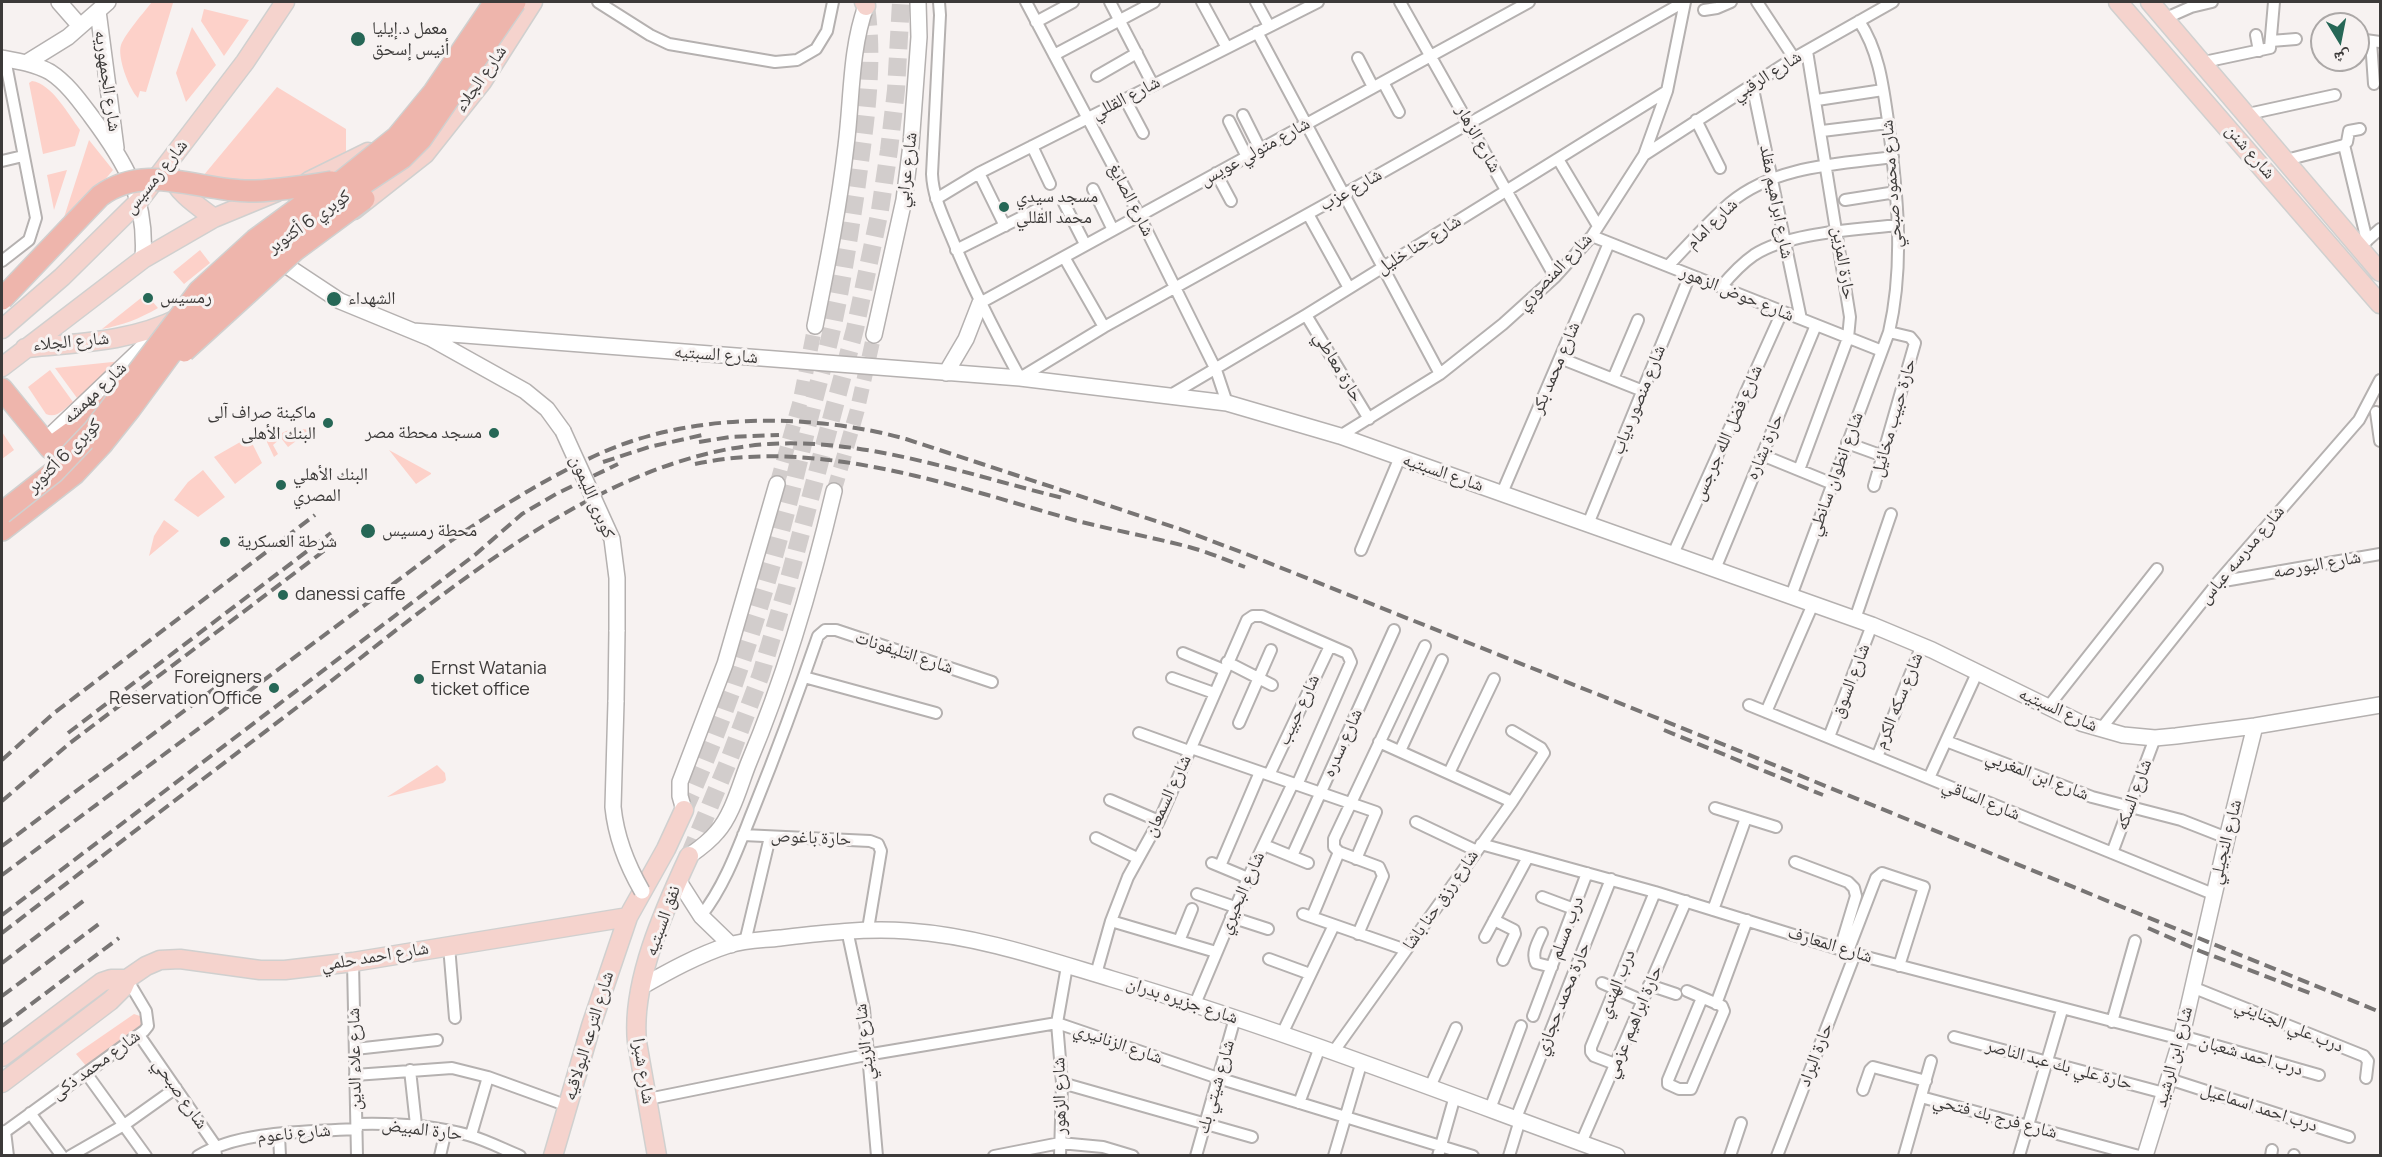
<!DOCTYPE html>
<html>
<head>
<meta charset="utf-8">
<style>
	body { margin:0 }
	#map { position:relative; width:2382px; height:1157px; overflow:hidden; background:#f7f2f1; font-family:Manrope,"Noto Naskh Arabic",sans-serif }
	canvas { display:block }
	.frame { position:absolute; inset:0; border:3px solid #3c3a39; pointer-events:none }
	.north { position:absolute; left:2310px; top:12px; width:60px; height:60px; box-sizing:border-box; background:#f7f2f1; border:2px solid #aca8a7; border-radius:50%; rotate:170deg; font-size:16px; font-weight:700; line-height:24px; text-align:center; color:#3c3a39 }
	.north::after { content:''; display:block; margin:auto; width:21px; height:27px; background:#266756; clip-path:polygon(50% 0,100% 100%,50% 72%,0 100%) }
</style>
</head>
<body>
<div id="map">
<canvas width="2382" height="1157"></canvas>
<div class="frame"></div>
<div class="north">ش</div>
</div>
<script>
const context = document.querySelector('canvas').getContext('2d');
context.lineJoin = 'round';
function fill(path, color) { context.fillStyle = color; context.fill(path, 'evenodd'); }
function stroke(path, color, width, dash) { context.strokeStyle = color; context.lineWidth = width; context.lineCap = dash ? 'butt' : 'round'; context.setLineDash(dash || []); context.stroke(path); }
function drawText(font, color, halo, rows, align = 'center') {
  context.font = font + ' Manrope,"Noto Naskh Arabic",sans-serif'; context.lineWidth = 6; context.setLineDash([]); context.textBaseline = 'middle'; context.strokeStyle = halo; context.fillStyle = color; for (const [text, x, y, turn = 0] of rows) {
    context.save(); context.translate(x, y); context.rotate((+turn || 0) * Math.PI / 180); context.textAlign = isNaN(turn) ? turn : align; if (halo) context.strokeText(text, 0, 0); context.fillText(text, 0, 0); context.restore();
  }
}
const green = new Path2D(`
	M152 2 173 3 146 92 140 91 138 98C129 89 117 57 121 45 125 34 144 12 152 2Z
	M204 9 249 20 224 56 201 21Z
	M192 27 216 65 186 102 176 73Z
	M32 81C52 84 68 114 80 130L75 146 43 154 29 83Z
	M277 87 346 129V161L304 178 244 184 203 176Z
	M89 140 113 170 58 236Z
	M67 170 54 210 47 175Z
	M200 250 210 263 184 284 173 272Z
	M146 294 158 308C139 319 123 325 102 329Z
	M122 361 77 398 55 368Z
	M50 370 73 402C65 408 57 419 46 414L28 387Z
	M293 428 311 430 288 447 281 438 273 445 278 454 274 457 266 440Z
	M2 432 14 450 2 459Z
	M249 437 262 463 235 484 214 457Z
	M389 450 431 473V474L416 484Z
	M203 470 225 497 198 517 174 500 188 482Z
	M164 520 179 531 149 556 154 536Z
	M437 765 445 773 446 780 443 783 387 797Z
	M134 1014 143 1017 144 1027 87 1067 76 1054Z`);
const secondaryTunnel = new Path2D(`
	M777 484 800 402 815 326
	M834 491 857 411 874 335`);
const primaryTunnel = new Path2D(`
	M684 810C737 692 773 570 803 444 812 406 823 368 832 329 842 284 849 237 856 191 864 130 875 68 866 6
	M689 856 729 760 761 674 787 586 855 329 880 210 889 150 896 90 901 2`);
const street = new Path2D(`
	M598 2 650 35 669 44 775 62 797 60 816 49 827 31 833 2
	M939 2 940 15 932 174C933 197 943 216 951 236 971 285 995 332 1020 378L1104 327 1344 194 1684 2
	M1026 2 1139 215 1216 370 1227 403
	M1110 2 1153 85
	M1202 2 1226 46
	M1256 2 1269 26
	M1400 2 1555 277
	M1757 2 1794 58
	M1704 10 1717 8 1731 2
	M2166 18 2191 7 2212 2
	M1036 22 1073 2
	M1257 32 1440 374
	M2256 35 2259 51
	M2358 39 2380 42
	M2271 41 2296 39
	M2371 41 2374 84
	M1054 55 1154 2
	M1358 58 1373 87
	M2204 62 2270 48 2274 2
	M1097 76 1137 53
	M1383 82 1399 112
	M1752 84 1801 319
	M1125 99 1143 133
	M1817 100 1883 90
	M2248 114 2335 95
	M1243 115 1260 149
	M1696 120 1720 168
	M1229 121 1247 157
	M1822 131 1888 123
	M2344 145 2367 241
	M1032 146 1050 184
	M1644 155 1794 58 1893 2
	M1558 159 1598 226
	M2286 160 2344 145 2347 142 2349 131 2360 129
	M2 161 23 156
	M979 173 1005 226
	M1216 173 1231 201
	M1093 189 1113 230
	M936 199 979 173 1318 2
	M1845 200 1896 192
	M1064 203 1085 244
	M1308 214 1349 288
	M1592 236 1882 351
	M2362 245 2380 229
	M956 250 1036 210
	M1064 257 1104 327
	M2 261 29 240 36 218 5 59
	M1668 266C1688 245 1708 222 1730 203 1774 166 1838 164 1893 157
	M1721 287C1731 275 1741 264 1754 255 1790 232 1856 230 1898 225
	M980 303 1529 2
	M1306 315 1369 419
	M1560 358 1643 391
	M1613 379 1638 320
	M1169 396 1306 315 1667 91
	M2376 412 2380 441
	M1340 436 1440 374 1503 324 1555 277 1592 236 1644 155 1667 91 1685 2
	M1847 443 1883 456
	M1762 455 1833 484
	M1799 470 1848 338 1850 317 1807 51
	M1874 486 1915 343 1910 337 1889 332
	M1502 493 1609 243
	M1588 524 1690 275
	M1361 550 1400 457
	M1673 554 1782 312
	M1715 569 1816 325
	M2218 582 2380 554
	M1791 596 1889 332C1905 263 1897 191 1888 121 1883 86 1879 51 1859 21
	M1855 619 1891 514
	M1183 653 1224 670
	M1227 662 1272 685
	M804 677 936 713
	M1172 678 1214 693
	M1749 705 2213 894
	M2048 707 2157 569
	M1766 712 1813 604
	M1239 723 1271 650
	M2100 730 2218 582 2359 420 2380 380
	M1139 733 1189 751
	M1829 737 1872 625
	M1946 741 2092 797 2181 820 2227 838
	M1379 742 1512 802
	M1191 748 1376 812 1356 859
	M1400 751 1442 660
	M1877 757 1922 645
	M1449 773 1494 679
	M1269 775 1330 646
	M1929 778 1977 673
	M1110 800 1159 821
	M1715 808 1776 827
	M1416 822 1477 851
	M743 835 870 841 878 844 881 851 868 929
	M1096 838 1137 858
	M1481 844 1655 892 1855 954 2181 1039
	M1264 845 1308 863
	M1339 852 1334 847V839L1425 646
	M1339 852 1379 867 1383 876 1358 934
	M2112 853 2155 738
	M1292 856 1394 630
	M1795 862 1848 882 1854 888 1856 896 1840 949
	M1212 863 1248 878
	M1220 866 1260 772
	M1197 894 1235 907
	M1542 897 1574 909
	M1713 910 1746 818
	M1303 914 1406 950
	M701 916C726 884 739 845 754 808 777 751 798 694 818 636L825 630H836L992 682
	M1231 917 1268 929
	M1312 917 1339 852
	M1494 920 1514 930 1515 934 1503 960
	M1111 921 1216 952
	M847 930 864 1009 877 1156
	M1542 933C1538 942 1531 953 1536 963L1552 967
	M1485 937 1528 857
	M1179 941 1192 909
	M745 942 770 837
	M449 946 455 1018
	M1848 951 1876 878 1882 873 1924 887 1899 966
	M1269 959 1310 974
	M353 962 357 1156
	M1096 974 1111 921 1128 877 1159 821 1247 620 1253 616H1262L1347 653 1351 662 1297 785
	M1602 983 1643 1001
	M1649 985 1676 994
	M2192 987 2364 1056 2368 1061 2366 1078
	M1687 991 1722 1006 1724 1011 1691 1089H1679L1668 1084V1080L1702 998
	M1195 1004 1248 878 1293 783
	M1716 1004 1747 920
	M1533 1016 1587 873
	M2112 1022 2135 941
	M1282 1034 1334 925
	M139 1035 215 1145 216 1156
	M2182 1036 2319 1075
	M1954 1037 2164 1093
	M355 1049 437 1040
	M1334 1051 1512 802 1544 753 1541 748 1512 731
	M1615 1064 1594 1056 1591 1052V1047L1655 892
	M410 1070 416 1125
	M86 1073 146 1156
	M355 1075 452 1068 488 1077 568 1106
	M2169 1079 2349 1137
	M1062 1083 1252 1137
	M1430 1087 1456 1028
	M1863 1090 1870 1070 1873 1067 1926 1081
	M1921 1097 2139 1156
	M648 1099 866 1055 1057 1023 1218 1078 1473 1156
	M1299 1103 1320 1047
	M1490 1109 1521 1026
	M30 1113 62 1156
	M1516 1118 1611 879
	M357 1124C394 1123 431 1125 468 1135 486 1140 503 1149 520 1156
	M5 1131 8 1156
	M2 1134 144 1031 148 1026 146 1011 127 979
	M279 1135 280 1156
	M471 1135 488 1077
	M1581 1143 1686 901
	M70 1156 124 1125 176 1088
	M198 1156C241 1130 307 1132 357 1129
	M440 1156 446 1130
	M994 1156 1060 1143 1103 1147 1133 1156
	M1060 1156 1062 1083 1057 1023 1067 966
	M1196 1156 1235 1018
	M1334 1156 1362 1061
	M1438 1156 1455 1096
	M1509 1156 1520 1120
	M1730 1156 1741 1123
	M1777 1156 1855 954
	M1904 1156 1931 1061
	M2019 1156 2062 1010
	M2271 1156 2272 1150
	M2294 1156V1155`);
const secondary = new Path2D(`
	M59 2 80 26
	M98 11 116 148
	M2 58C18 61 35 64 50 72 67 83 79 100 91 116 126 163 147 198 143 259
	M26 63 68 37 108 2
	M281 262 340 301 430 338 525 391 547 409 563 431
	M815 326C827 266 839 207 846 146 852 100 850 50 866 6
	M413 331 1020 378 1227 403 1340 436 1872 625 1932 650 2081 723 2123 735 2155 738 2176 736 2255 726 2380 705
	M874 335 904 200 911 145 919 37 918 2
	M946 373 966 339 980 303
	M50 451 51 435 159 332
	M616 702 617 630
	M684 810 680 796V782L725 664 777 484
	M689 856C699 849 709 842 717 832 733 814 740 784 749 762 786 674 812 584 834 491
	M678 880 701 916 731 945
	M641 987C669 971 698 955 729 945 745 940 763 940 780 938 823 933 864 928 908 931 979 936 1045 959 1112 979 1284 1030 1449 1095 1617 1156
	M2145 1156 2181 1039 2227 838 2255 726`);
const primary = new Path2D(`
	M864 2 866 6
	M2118 2 2380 304
	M2150 2 2380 272
	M170 173C177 193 198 206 214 218
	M309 181 368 152
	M354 210 425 154 482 82 533 2
	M2 329 62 277 139 201 245 62 285 2
	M25 348C77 343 132 342 181 317
	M2 367 143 259 214 218 277 192
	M2 1057 102 982 111 979H127
	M2 1083 110 1001 123 988 127 979 146 966 160 960 180 959 260 970H285L353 962 628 917
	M553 1156 591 1026 628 917 666 849 684 810
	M657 1156 637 1042C631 983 664 910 689 856`);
const highway = new Path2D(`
	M2 389 50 448 111 404
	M2 530 74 474 102 444`);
const rail = new Path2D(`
	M699 442 730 437 779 435
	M603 462 649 447 707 434
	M695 464C819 437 956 487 1074 520 1112 530 1151 537 1189 547 1208 552 1226 560 1245 567
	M1664 730 1823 795
	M68 733 331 533
	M2 760 54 713 315 515
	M2 801 70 743 337 541
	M2 846 230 677
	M2 875 452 540C500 507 548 477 601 453 693 412 812 413 906 439L1180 529 1249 555 1747 754 2380 1012
	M2 915 476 554 522 514 556 494 618 464
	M2148 928 2200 951 2312 994
	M2 933C102 856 203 779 304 702 435 602 598 455 769 444 868 438 968 475 1063 498
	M2 963 86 899
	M2 996 103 921
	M2 1026 119 938`);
const secondaryBridge = new Path2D(`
	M563 431 612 539 617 578V630
	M616 702 613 807C616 837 627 865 642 891`);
const highwayBridge = new Path2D(`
	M2 299 100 196C146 162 199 191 249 191 277 191 305 186 332 182
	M184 351 295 250 364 199
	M102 444 130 409 199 315 233 278 305 222 402 158 421 139 515 2
	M2 513 54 472 94 430 199 291 255 240 300 207 342 181 397 137 434 92 495 2`);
const markers = [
	[358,39,8,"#266756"],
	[1004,207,6,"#266756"],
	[148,298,6,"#266756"],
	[334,299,8,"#266756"],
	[328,423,6,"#266756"],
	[494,433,6,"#266756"],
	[281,485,6,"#266756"],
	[368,531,8,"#266756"],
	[225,542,6,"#266756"],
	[283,595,6,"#266756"],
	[419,679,6,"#266756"],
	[274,688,6,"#266756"]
];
const poiNames = [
	["معمل د.إيليا",372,29],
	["أنيس إسحق",372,50],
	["مسجد سيدي",1016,197],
	["محمد القللي",1016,218],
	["رمسيس",160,298],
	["الشهداء",348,299],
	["ماكينة صراف آلى",316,413,"right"],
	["البنك الأهلى",316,434,"right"],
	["مسجد محطة مصر",482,433,"right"],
	["البنك الأهلي",293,475],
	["المصري",293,496],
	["محطة رمسيس",382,531],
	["شرطة العسكرية",237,542],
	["danessi caffe",295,595],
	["Ernst Watania",431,669],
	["ticket office",431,690],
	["Foreigners",262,678,"right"],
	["Reservation Office",262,699,"right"]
];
const streetNames = [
	["شارع الرقبي",1767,76,-32],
	["شارع الجلاء",481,79,-55],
	["شارع الجمهوريه",107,81,82],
	["شارع القللي",1126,98,-27],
	["شارع الزهار",1478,139,61],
	["شارع متولي عويس",1255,152,-29],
	["شارع شنن",2250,152,49],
	["شارع عرابي",907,170,-83],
	["شارع رمسيس",156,177,-51],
	["شارع محمود صبحي",1892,184,-94],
	["شارع عزب",1351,190,-29],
	["شارع الصايغ",1131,200,63],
	["شارع ابراهيم مقلد",1776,202,79],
	["كوبري 6 أكتوبر",309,222,-35],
	["شارع امام",1712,224,-44],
	["شارع حنا خليل",1419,245,-32],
	["حارة المزين",1843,263,81],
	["شارع المنصوري",1555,272,-46],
	["شارع حوض الزهور",1737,294,22],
	["شارع الجلاء",71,342,-5],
	["شارع السبتيه",716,355,4],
	["حارة معاطي",1338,367,59],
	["شارع محمد بكر",1556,368,-67],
	["شارع مهمشه",95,393,-44],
	["شارع منصور دياب",1639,400,-68],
	["حارة حبيب مخائيل",1894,418,-74],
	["شارع فضل الله جرجس",1728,433,-66],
	["حارة بشاره",1765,447,-67],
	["كوبرى 6 أكتوبر",64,456,-45],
	["شارع السبتيه",1443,473,19],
	["شارع انطوان سانطي",1836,474,-70],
	["كوبرى الليمون",592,497,67],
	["شارع مدرسه عباس",2242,555,-50],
	["شارع البورصه",2317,565,-10],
	["شارع التليفونات",904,653,18],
	["شارع السوق",1851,681,-69],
	["شارع سكه الكرم",1899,701,-68],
	["شارع حبيب",1299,710,-65],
	["شارع السبتيه",2058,710,24],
	["شارع سدره",1343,743,-66],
	["شارع ابن المغربي",2037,776,21],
	["شارع السكه",2134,795,-70],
	["شارع السمعان",1168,796,-65],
	["شارع الساقي",1981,800,22],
	["حارة باغوص",811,838,3],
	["شارع النجيلي",2226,842,-76],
	["شارع البحيري",1242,893,-66],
	["شارع رزق حنا باشا",1441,900,-55],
	["نفق السبتيه",663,921,-70],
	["درب مسلم",1567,928,-69],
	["شارع المعارف",1830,945,17],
	["شارع احمد حلمي",375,957,-9],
	["درب الهندي",1617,984,-68],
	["حارة محمد حجازي",1563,999,-68],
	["شارع جزيره بدران",1182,1001,18],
	["حارة ابراهيم عزمي",1634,1022,-67],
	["درب علي الجنايني",2289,1026,22],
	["شارع الترعه البولاقيه",589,1036,-73],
	["شارع الزيني",865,1042,-96],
	["شارع الزنانيري",1118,1044,19],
	["حارة البراد",1816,1055,-69],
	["درب احمد شعبان",2251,1056,16],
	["شارع ابن الرشيد",2174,1057,-75],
	["شارع علاء الدين",355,1059,-91],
	["شارع محمد ذكى",96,1065,-36],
	["حارة علي بك عبد الناصر",2059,1065,15],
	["شارع شبرا",643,1071,81],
	["شارع شيتي بك",1216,1087,-74],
	["شارع صبحي",180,1094,55],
	["شارع الزهور",1060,1096,-91],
	["درب احمد اسماعيل",2259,1108,18],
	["شارع فرج بك فتحي",1995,1117,15],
	["حارة المبيض",422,1130,7],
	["شارع ناعوم",294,1134,-5]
];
fill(green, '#fdd1c9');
stroke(secondaryTunnel, '#d2cdcc', 15, [15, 8]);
stroke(primaryTunnel, '#d2cdcc', 18, [18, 9]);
stroke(street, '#b5b1b0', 14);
stroke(secondary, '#b5b1b0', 18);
stroke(primary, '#d0d0cf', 21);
stroke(highway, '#d0d0cf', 24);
stroke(street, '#fff', 10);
stroke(secondary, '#fff', 15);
stroke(primary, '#f5d3cd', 18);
stroke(highway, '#eeb5ac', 21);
stroke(rail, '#787574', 4, [12, 6]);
stroke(secondaryBridge, '#b5b1b0', 18, []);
stroke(highwayBridge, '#d0d0cf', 24, []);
stroke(secondaryBridge, '#fff', 15);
stroke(highwayBridge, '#eeb5ac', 21);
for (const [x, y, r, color] of markers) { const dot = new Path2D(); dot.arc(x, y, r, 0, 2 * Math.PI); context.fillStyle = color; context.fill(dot); stroke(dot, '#f7f2f1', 2); }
drawText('18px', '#3c3a39', '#f7f2f1', poiNames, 'left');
drawText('18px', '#3c3a39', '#f7f2f1', streetNames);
</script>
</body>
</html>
